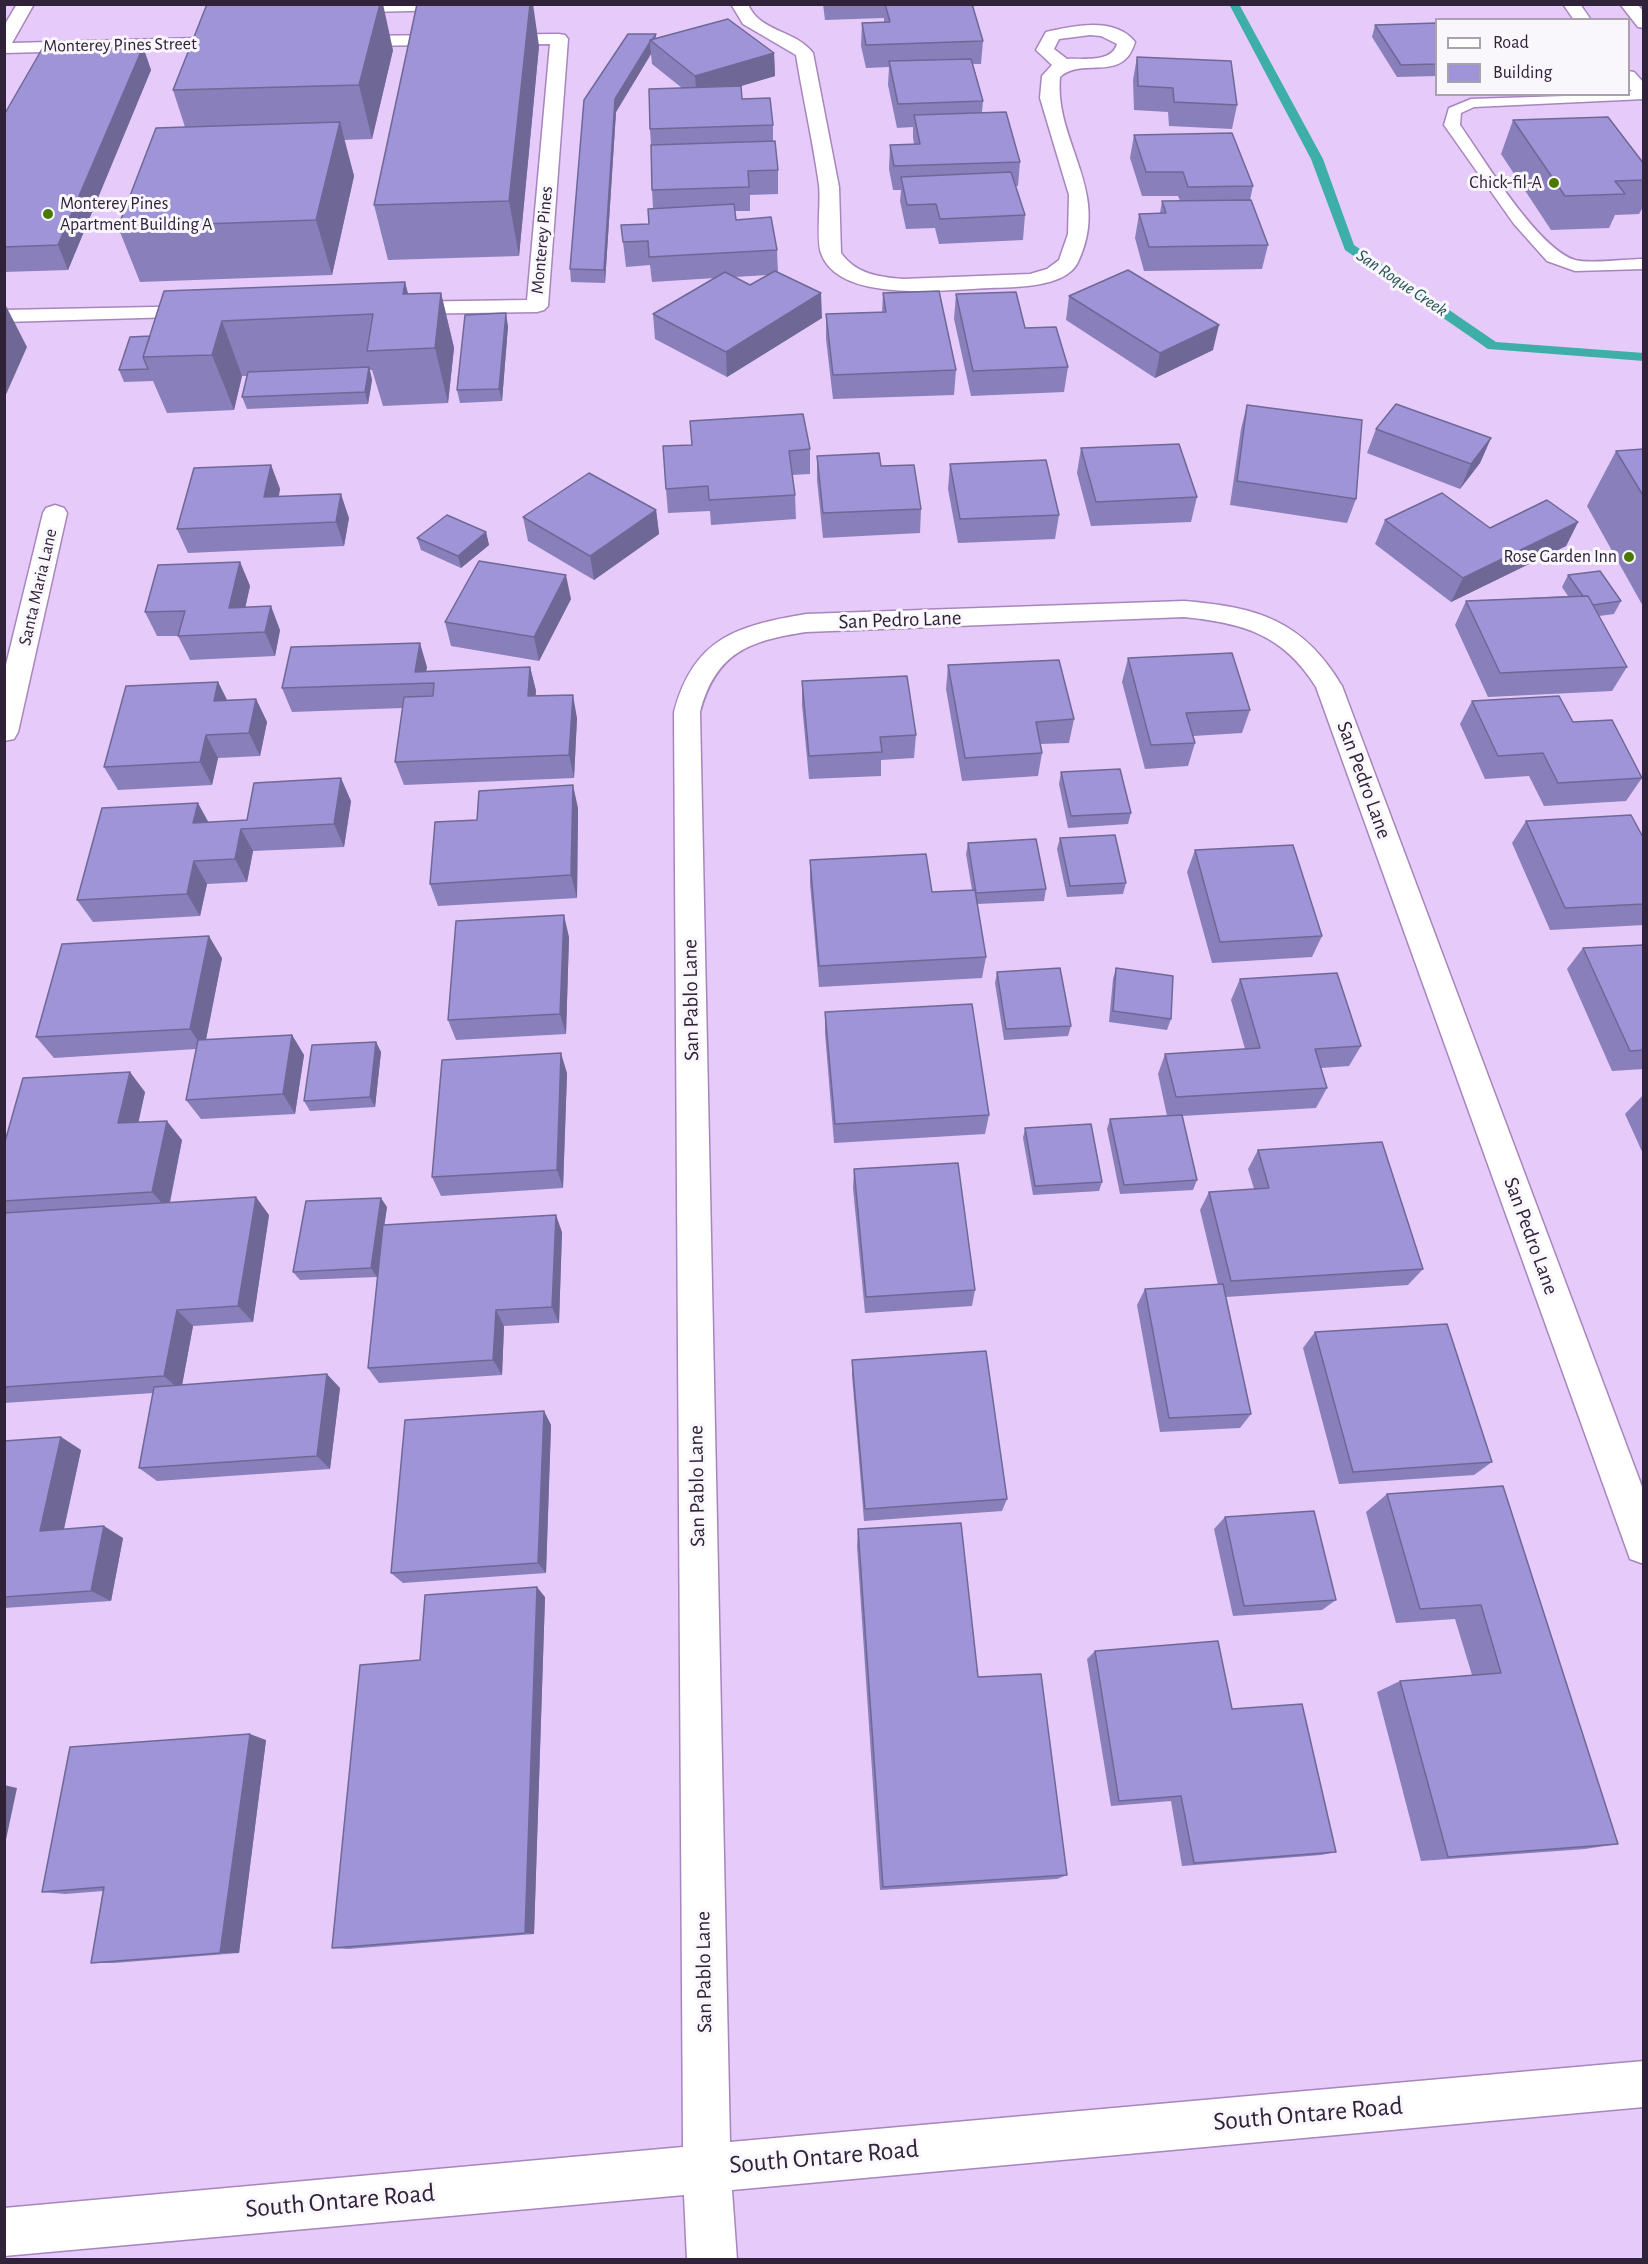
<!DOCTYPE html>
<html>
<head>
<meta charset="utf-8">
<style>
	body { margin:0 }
	#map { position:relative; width:1648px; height:2264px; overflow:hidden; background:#e6caf9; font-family:"Alegreya Sans",sans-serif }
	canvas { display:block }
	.frame { position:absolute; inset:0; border:6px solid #302239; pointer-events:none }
	.legend { position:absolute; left:1435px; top:18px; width:195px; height:78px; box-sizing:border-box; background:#f9f6fc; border:2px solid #a9a1ae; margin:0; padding:8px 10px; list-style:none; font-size:18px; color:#302239 }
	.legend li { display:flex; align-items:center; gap:12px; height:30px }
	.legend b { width:30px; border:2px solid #a9a1ae }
</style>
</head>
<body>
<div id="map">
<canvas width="1648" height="2264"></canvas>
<div class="frame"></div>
<ul class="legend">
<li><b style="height:8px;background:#fff"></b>Road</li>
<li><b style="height:16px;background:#9f94d8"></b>Building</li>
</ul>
</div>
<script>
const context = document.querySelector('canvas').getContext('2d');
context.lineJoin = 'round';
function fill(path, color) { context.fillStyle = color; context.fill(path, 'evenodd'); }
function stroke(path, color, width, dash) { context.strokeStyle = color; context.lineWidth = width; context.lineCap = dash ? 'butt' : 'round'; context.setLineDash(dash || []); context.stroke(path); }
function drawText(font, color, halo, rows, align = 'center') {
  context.font = font + ' "Alegreya Sans",sans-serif'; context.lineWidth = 6; context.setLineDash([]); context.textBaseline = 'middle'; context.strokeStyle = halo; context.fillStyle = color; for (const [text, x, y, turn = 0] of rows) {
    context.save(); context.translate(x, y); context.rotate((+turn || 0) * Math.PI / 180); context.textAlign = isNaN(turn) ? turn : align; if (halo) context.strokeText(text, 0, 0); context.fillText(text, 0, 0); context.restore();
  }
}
const stream = new Path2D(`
	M1229 4H1239L1323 159 1354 245 1496 342 1644 353V361L1488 349 1345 250 1311 159Z`);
const lane = new Path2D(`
	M268 4H458L459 6 452 10 285 14 270 9Z
	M1628 91H1644V99L1474 107 1461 113 1460 125C1484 159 1537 248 1575 260 1589 264 1627 259 1644 259V269L1575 271 1547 261 1514 224 1444 125 1449 108 1471 99 1628 94Z`);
const street = new Path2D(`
	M17 4H34L12 43 237 37 243 38 246 42 243 46 237 47 4 53V26Z
	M731 4H748C759 32 796 30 813 53L839 187 841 253C856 274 879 277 903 279L1030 274 1047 269 1059 260 1068 234 1069 195 1040 98 1042 76 1052 65 1036 50 1046 32C1072 26 1115 16 1135 42 1123 84 1083 56 1060 77 1054 143 1112 191 1078 262 1066 288 1014 287 990 288 948 289 839 305 821 253 816 240 821 202 819 185 813 142 803 98 796 55L743 24ZM1090 35 1101 36 1117 44C1112 63 1083 58 1067 59L1054 49 1059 39Z
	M559 34 565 35 568 39 548 306 544 310 537 312 401 314 394 312 390 308 394 304 401 302 527 300 550 44 345 46 339 45 336 41 339 37 345 36Z
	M203 306 210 308 214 312 210 316 4 322V310Z
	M55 505 64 508 67 513 18 732 14 739 4 741V673L43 513 46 508Z
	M1184 601C1257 607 1303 620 1342 686L1644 1492V1564L1630 1559 1625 1545 1316 687C1283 634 1243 623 1184 617L806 632C749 641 716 652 700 712L730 2142 1644 2061V2107L732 2190 737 2260H687L684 2195 4 2256V2208L683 2147 674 712C694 638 736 626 806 614Z`);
const primary = new Path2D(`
	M1563 4H1580L1591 20H1574Z
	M1620 4H1637L1644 12V28L1638 27Z
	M1628 71 1634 72 1644 83V99L1638 98 1628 87Z`);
const wall = new Path2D(`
	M823 4H972L983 41 981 64H973L983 101 982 112 1020 162 1018 186H1016L1025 215 1023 240 939 244 935 228 906 229 900 201 901 190H893L889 169 890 145 914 144 913 138V127L897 128 888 85 889 67 866 68 861 46 862 23 884 22V18L825 20Z
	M1437 23V76L1397 77 1372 37 1375 25Z
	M656 34V39L774 53 775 76 741 86 742 99 773 125V141L778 170V194L750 195V211H735L736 220 777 250 778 273 822 318 727 377 655 339 653 314 715 278 652 282 650 265 626 267 621 225 649 224 653 208 652 190 651 145 650 129 682 88 652 64 651 54 616 112 605 283 571 282 570 269 584 100ZM768 275 750 285 734 277Z
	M539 46 519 256 388 260 374 205Z
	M143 47 151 70 68 270 4 272V115Z
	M393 50 372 139 344 140 354 176 332 275 140 282 118 227 185 127 173 90Z
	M1137 57 1237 105 1232 129 1169 126 1168 112 1134 110 1133 80Z
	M1513 120 1644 164V205L1639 214 1615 215 1609 228 1551 230 1501 154Z
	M1134 135 1253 186 1250 200 1268 245 1262 269 1144 271 1135 238 1139 214 1160 213 1162 201H1180L1178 196H1142L1130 158Z
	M405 282 408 294 441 293 454 348 448 403 383 406 372 370H370L372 380 368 404 247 409 242 397 248 376H242L234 410 167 413 153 381 124 382 119 370 150 336Z
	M883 293 956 370 954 395 833 399 826 339V314L882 312Z
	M956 294 1025 328 1068 367 1064 392 971 396 954 319Z
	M1069 296 1213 350 1155 378 1066 320Z
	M508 326 502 401 460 403 457 390Z
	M1247 405 1356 499 1347 523 1230 505 1241 429Z
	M1376 429 1491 438 1480 463 1460 489 1367 453Z
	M663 446 810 449V474L792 475 795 495 796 519 711 525 710 511 668 513 666 489Z
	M1081 448 1197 497 1191 522 1091 526 1077 473Z
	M1644 449V608L1587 506 1616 451Z
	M817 456 881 466 921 509 920 533 823 538 817 480Z
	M950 464 1059 515 1055 539 958 543 948 489Z
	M271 465 280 489 279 496 349 518 344 546 188 553 177 529Z
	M656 510 659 534 594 580 528 541 523 517Z
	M1385 520 1490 528 1578 522 1566 546 1451 602 1375 544Z
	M486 532 489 545 461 568 421 550 417 538Z
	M240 562 250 586 245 607 280 630 275 656 190 660 178 636H157L145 612Z
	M1568 575 1621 601 1614 614 1599 616 1627 667 1612 691 1488 697 1455 625 1466 601 1568 596 1562 587Z
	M571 599 539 661 451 646 445 622Z
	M1128 658 1250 710 1242 733 1193 736 1195 743 1188 766 1145 769 1122 682Z
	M948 665 1074 719 1069 743 1040 744 1042 753 1038 776 962 781 946 689Z
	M427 667 426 671 530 667 536 691 535 696 577 718 574 778 404 785 395 762 403 708 292 712 282 688Z
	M802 681 916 735 914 758 881 760V776L809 779 802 705Z
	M218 682 227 700 256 699 267 722 260 756 218 758 212 785 118 790 104 767Z
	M1472 701 1573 722 1642 778 1626 801 1544 806 1529 776 1485 779 1460 724Z
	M1061 772 1131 813 1128 824 1068 828 1059 784Z
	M351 801 344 847 253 851 247 882 207 884 200 916 93 922 77 900 208 822 247 820Z
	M578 808 577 898 438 906 430 884 477 820Z
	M1526 821 1644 839V925L1550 930 1512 843Z
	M1060 838 1126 883 1123 894 1067 897 1057 849Z
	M968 843 1046 889 1044 901 977 904 986 957 982 978 819 987 810 883V860L932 892 972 890 966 854Z
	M1195 850 1322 936 1312 957 1212 963 1187 872Z
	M569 937 566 1034 456 1040 448 1020Z
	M1644 945V1069L1612 1071 1567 969 1583 948Z
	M222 958 206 1040 292 1035 304 1055 295 1114 201 1119 186 1100 196 1049 54 1058 36 1037Z
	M1116 968 1171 1019 1167 1030 1109 1022 1113 979Z
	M997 972 1071 1026 1068 1036 1004 1040 995 983Z
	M1240 979 1361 1046 1349 1066 1321 1068 1327 1088 1316 1108 1182 1116 1197 1180 1193 1190 1120 1194 1107 1129 1110 1119 1167 1116 1158 1074 1165 1054 1245 1049 1231 1000Z
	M825 1012 989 1115 985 1134 834 1143 825 1033Z
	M376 1042 381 1052 375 1107 310 1111 304 1101Z
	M567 1073 563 1188 441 1196 432 1177Z
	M145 1092 138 1122 182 1140 170 1203 269 1215 253 1322 193 1326 182 1385 340 1388 330 1469 157 1481 139 1468 153 1393 4 1403V1145Z
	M1644 1094V1156L1625 1114Z
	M1025 1128 1102 1182 1099 1191 1033 1195 1023 1138Z
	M1258 1150 1423 1269 1408 1285 1226 1297 1251 1414 1240 1428 1160 1432 1137 1305 1145 1289 1218 1285 1200 1210 1209 1192 1254 1189 1248 1169Z
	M854 1169 975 1290 972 1306 865 1313 853 1188Z
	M387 1207 384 1225 562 1232 559 1323 504 1326 502 1375 379 1383 368 1368 379 1261 377 1277 300 1280 293 1272Z
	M1315 1332 1492 1462 1474 1475 1339 1484 1303 1348Z
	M852 1360 1007 1499 1002 1511 864 1521 852 1375Z
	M544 1411 551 1425 546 1573 403 1583 391 1573Z
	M61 1437 81 1450 64 1529 123 1538 111 1601 4 1608V1441Z
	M1503 1486 1618 1844 1585 1849 1421 1861 1377 1692 1400 1681 1472 1675 1455 1619 1396 1623 1366 1512 1387 1494Z
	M1225 1517 1336 1600 1322 1610 1233 1616 1214 1529Z
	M858 1529 978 1677 1067 1875 1057 1879 880 1890 857 1546Z
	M545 1597 534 1934 348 1949 332 1948 420 1660Z
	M1095 1651 1336 1852 1321 1855 1182 1866 1171 1801 1111 1806 1087 1659Z
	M266 1740 239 1953 114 1963H91L103 1891 65 1894 42 1892Z`);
const shadedWall = new Path2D(`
	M380 4H383L393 50 372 139 359 85Z
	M530 4H533L539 46 519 256 509 201Z
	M650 42 651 54 616 112 605 283 604 270 615 99Z
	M143 47 151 70 68 270 58 245Z
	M774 53 775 76 697 99 695 76Z
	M340 122 354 176 332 275 316 220Z
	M405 282 419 337 417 350 403 294Z
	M441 293 454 348 448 403 435 348Z
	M821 293 822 318 727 377 726 352Z
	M4 302 27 347 4 399Z
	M506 313 508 326 502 401 499 389Z
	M222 321 242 376 234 410 212 355Z
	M1219 325 1213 350 1155 378 1160 353Z
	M369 367 372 380 368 404 365 392Z
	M1491 438 1480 463 1460 489 1471 464Z
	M271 465 280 489 273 521 264 497Z
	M341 494 349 518 344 546 336 522Z
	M656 510 659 534 594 580 590 556Z
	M1578 522 1566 546 1451 602 1463 578Z
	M486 532 489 545 461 568 458 556Z
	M240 562 250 586 240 632 229 608Z
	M566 575 571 599 539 661 534 637Z
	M271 606 280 630 275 656 265 632Z
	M420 643 427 667 424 683 415 672Z
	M530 667 536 691 534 720 528 696Z
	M218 682 230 706 214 701Z
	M573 695 577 718 574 778 569 755Z
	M256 699 267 722 260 756 249 733Z
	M206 735 218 758 212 785 200 762Z
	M341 778 351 801 344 847 334 824Z
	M573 785 578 808 577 898 571 875Z
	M198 803 210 825 193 823Z
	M241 829 253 851 247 882 235 859Z
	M194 861 207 884 200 916 187 894Z
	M564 915 569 937 566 1034 560 1014Z
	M209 936 222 958 204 1049 190 1029Z
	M292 1035 304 1055 295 1114 283 1094Z
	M376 1042 381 1052 375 1107 370 1097Z
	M561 1053 567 1073 563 1188 557 1170Z
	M130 1072 145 1092 134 1143 118 1123Z
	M167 1121 182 1140 168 1210 152 1192Z
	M256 1197 269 1215 253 1322 238 1306Z
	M381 1198 387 1207 377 1277 371 1268Z
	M556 1215 562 1232 559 1323 552 1307Z
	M177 1310 193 1326 181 1391 164 1376Z
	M496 1310 504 1326 502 1375 493 1360Z
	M327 1374 340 1388 330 1469 317 1456Z
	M544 1411 551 1425 546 1573 538 1563Z
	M61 1437 81 1450 61 1542 40 1531Z
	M104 1526 123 1538 111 1601 91 1591Z
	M537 1587 545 1597 534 1934 525 1933Z
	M250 1734 266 1740 239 1953H220Z
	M4 1785 17 1788 4 1849Z`);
const building = new Path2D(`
	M207 4H380L359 85 173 90Z
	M417 4H530L509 201 374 205Z
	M885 4H972L983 41 866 45 862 23 890 22Z
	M728 19 774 53 695 76 650 40Z
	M1437 23V64L1401 65 1375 25Z
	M628 34H656L652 40H650V42L615 99 604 270 570 269 584 100Z
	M143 47 58 245 4 247V115L42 49Z
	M1137 57 1231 61 1237 105 1174 102 1173 88 1138 86Z
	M971 59 983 101 898 104 889 61Z
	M741 86 742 99 770 98 773 125 650 129 649 89Z
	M1006 112 1020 162 894 166 890 145 920 144 914 115Z
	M1608 117 1644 164V180L1615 181 1625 194 1565 196 1513 120Z
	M340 122 316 220 118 227 156 128Z
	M1232 133 1253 186 1188 187 1183 172H1146L1134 135Z
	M775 141 778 170 748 171 749 187 652 190 651 145Z
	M1011 172 1025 215 940 219 936 204 907 205 901 177Z
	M1251 200 1268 245 1149 247 1139 214 1166 213 1162 201Z
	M734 204 736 220 771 217 777 250 649 257 648 241 623 242 621 225 649 224 648 209Z
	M1128 270 1219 325 1160 353 1069 296Z
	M775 271 821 293 726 352 653 314 725 272 750 285Z
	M405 282 403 294 441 293 435 348 367 351 373 314 222 321 212 355 143 357 164 291Z
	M939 291 956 370 833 375 826 314 886 312 883 293Z
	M1016 292 1025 328 1056 327 1068 367 973 371 956 294Z
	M506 313 499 389 457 390 465 315Z
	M150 336 143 357 148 369 119 370 130 337Z
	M369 367 365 392 242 397 248 372Z
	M1396 404 1491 438 1471 464 1376 429Z
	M1247 405 1362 420 1356 499 1237 481Z
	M803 414 810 449 789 451 795 495 709 500 708 486 666 489 663 446 692 445 690 421Z
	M1179 444 1197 497 1096 502 1081 448Z
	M1644 449V497L1616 451Z
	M879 453 881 466 914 465 921 509 823 513 817 456Z
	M1046 460 1059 515 960 519 950 464Z
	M271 465 264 497 341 494 336 522 177 529 194 468Z
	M589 473 656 510 590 556 523 517Z
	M1442 493 1490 528 1547 500 1578 522 1463 578 1385 520Z
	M447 515 486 532 458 556 417 538Z
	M479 561 566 575 534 637 445 622Z
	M240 562 229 608 271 606 265 632 178 636 185 611 145 612 158 565Z
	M1600 571 1621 601 1593 605 1588 596H1583L1568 575Z
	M1588 596 1627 667 1500 673 1466 601Z
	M420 643 415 672 530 667 528 696 573 695 569 755 395 762 404 697 433 696 434 683 282 688 291 647Z
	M1232 653 1250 710 1186 713 1195 743 1151 745 1128 658Z
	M1059 660 1074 719 1036 722 1042 753 965 758 948 665Z
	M907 676 916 735 880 737 882 752 809 756 802 681Z
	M218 682 214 701 256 699 249 733 206 735 200 762 104 767 126 686Z
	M1559 696 1573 722 1612 720 1642 778 1558 783 1543 753 1498 756 1472 701Z
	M1120 769 1131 813 1071 816 1061 772Z
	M341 778 334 824 241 829 235 859 194 861 187 894 77 900 102 808 198 803 193 823 247 820 254 783Z
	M573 785 571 875 430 884 435 822 477 820 479 791Z
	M1631 815 1644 839V904L1565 908 1526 821Z
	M1115 835 1126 883 1070 886 1060 838Z
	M1036 839 1046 889 976 893 968 843Z
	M1293 845 1322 936 1220 942 1195 850Z
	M926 854 932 892 975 890 986 957 819 966 810 860Z
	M564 915 560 1014 448 1020 456 921Z
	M209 936 190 1029 36 1037 62 944Z
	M1644 945V1050L1630 1051 1583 948Z
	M1060 968 1071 1026 1006 1029 997 972Z
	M1116 968 1173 976 1171 1019 1113 1011Z
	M1337 973 1361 1046 1315 1049 1327 1088 1176 1097 1165 1054 1260 1048 1240 979Z
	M972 1004 989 1115 835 1124 825 1012Z
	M292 1035 283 1094 186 1100 198 1040Z
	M376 1042 370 1097 304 1101 312 1045Z
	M561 1053 557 1170 432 1177 442 1060Z
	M130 1072 118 1123 167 1121 152 1192 4 1201V1145L23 1078Z
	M1182 1115 1197 1180 1124 1185 1110 1119Z
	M1091 1124 1102 1182 1035 1186 1025 1128Z
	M1382 1142 1423 1269 1231 1281 1209 1192 1269 1188 1258 1150Z
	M958 1163 975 1290 866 1297 854 1169Z
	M256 1197 238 1306 177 1310 164 1376 4 1387V1213Z
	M381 1198 371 1268 293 1272 306 1201Z
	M556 1215 552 1307 496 1310 493 1360 368 1368 383 1225Z
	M1223 1284 1251 1414 1169 1418 1145 1289Z
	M1447 1324 1492 1462 1353 1472 1315 1332Z
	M986 1351 1007 1499 865 1509 852 1360Z
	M327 1374 317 1456 139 1468 154 1387Z
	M544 1411 538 1563 391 1573 405 1420Z
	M61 1437 40 1531 104 1526 91 1591 4 1597V1441Z
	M1503 1486 1618 1844 1448 1857 1400 1681 1501 1673 1481 1605 1420 1609 1387 1494Z
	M1314 1511 1336 1600 1244 1606 1225 1517Z
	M961 1523 978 1677 1041 1674 1067 1875 883 1887 858 1529Z
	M537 1587 525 1933 332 1948 360 1665 420 1660 425 1595Z
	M1218 1641 1232 1709 1302 1704 1336 1852 1194 1863 1181 1796 1119 1801 1095 1651Z
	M250 1734 220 1953 91 1963 104 1887 42 1892 70 1747Z`);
const markers = [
	[1554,183,6,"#4a7900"],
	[48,214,6,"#4a7900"],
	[1629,557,6,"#4a7900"]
];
const farStreetnames = [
	["Monterey Pines Street",120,45,-1],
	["Monterey Pines",542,240,-85],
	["Santa Maria Lane",38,587,-77]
];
const farPoinames = [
	["Chick-fil-A",1542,183],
	["Monterey Pines",60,204,"left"],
	["Apartment Building A",60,225,"left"],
	["Rose Garden Inn",1617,557]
];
const farWaternames = [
	["San Roque Creek",1402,283,34]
];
const streetNames = [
	["San Pedro Lane",900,620,-2],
	["San Pedro Lane",1364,780,70],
	["San Pablo Lane",691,1000,-91],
	["San Pedro Lane",1531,1236,70],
	["San Pablo Lane",697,1486,-91],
	["San Pablo Lane",704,1972,-91]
];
const nearStreetnames = [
	["South Ontare Road",1308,2114,-5],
	["South Ontare Road",824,2157,-5],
	["South Ontare Road",340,2201,-5]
];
fill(stream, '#3eaea9');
stroke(lane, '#a785bd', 3);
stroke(street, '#a785bd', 3);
stroke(primary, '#a785bd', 3);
fill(lane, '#fff');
fill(street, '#fff');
fill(primary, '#fff');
fill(wall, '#897fba');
fill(shadedWall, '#6f6897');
fill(building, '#9f94d8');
stroke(building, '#6f6897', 1.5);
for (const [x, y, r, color] of markers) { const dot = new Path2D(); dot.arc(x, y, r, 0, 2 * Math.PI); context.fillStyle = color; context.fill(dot); stroke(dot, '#f9f6fc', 2); }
drawText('18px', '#302239', '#f9f6fc', farStreetnames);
drawText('18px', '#302239', '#f9f6fc', farPoinames, 'right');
drawText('italic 18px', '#245351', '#f9f6fc', farWaternames);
drawText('21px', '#302239', '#f9f6fc', streetNames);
drawText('26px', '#302239', '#f9f6fc', nearStreetnames);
</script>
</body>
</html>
